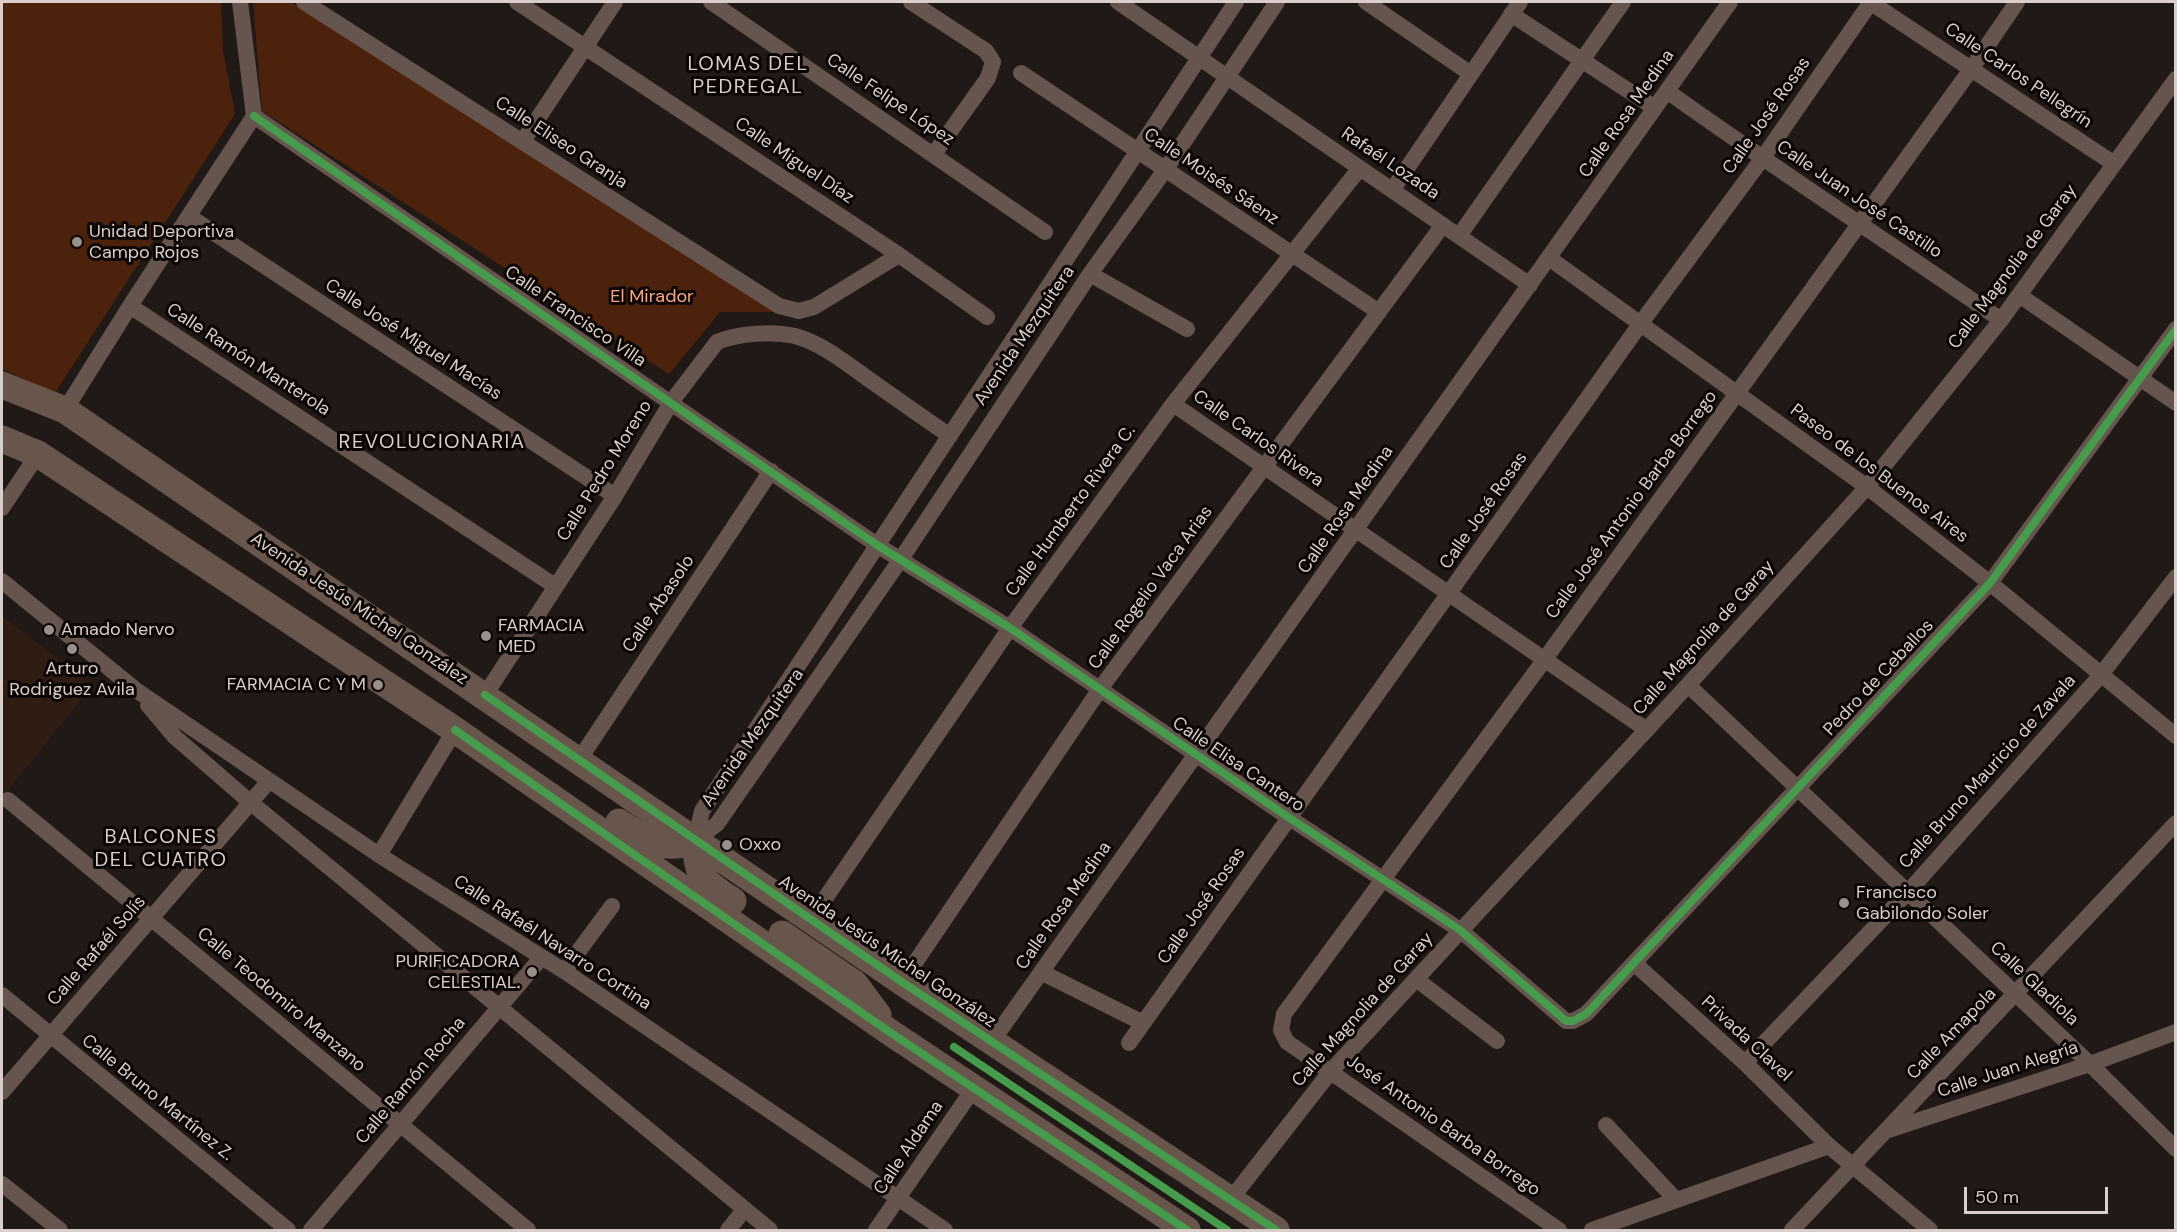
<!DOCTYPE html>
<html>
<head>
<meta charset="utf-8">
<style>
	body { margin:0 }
	#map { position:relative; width:2177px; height:1232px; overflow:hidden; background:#211915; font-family:"DM Sans",sans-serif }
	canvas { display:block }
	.frame { position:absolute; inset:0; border:3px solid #daceca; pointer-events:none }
	.scale { position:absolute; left:1964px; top:1187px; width:144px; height:27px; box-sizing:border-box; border:3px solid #daceca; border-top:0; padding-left:8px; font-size:18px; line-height:21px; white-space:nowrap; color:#daceca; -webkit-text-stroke:4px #0a0503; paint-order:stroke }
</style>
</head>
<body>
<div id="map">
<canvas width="2177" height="1232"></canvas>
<div class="frame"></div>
<div class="scale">50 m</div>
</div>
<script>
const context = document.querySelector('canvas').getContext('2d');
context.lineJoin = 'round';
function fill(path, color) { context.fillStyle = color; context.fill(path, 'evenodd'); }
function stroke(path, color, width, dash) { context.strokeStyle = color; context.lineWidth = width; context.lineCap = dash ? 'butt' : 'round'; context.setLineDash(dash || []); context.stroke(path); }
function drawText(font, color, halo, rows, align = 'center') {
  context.font = font + ' "DM Sans",sans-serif'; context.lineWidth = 6; context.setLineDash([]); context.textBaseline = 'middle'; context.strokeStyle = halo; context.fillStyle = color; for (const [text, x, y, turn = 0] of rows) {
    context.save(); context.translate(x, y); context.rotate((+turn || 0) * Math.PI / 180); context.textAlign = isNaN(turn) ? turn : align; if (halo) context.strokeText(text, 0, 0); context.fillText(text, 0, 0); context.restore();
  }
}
const built = new Path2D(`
	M2 616 93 685 2 798Z`);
const green = new Path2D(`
	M2 2H221L223 51 235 114 55 393 2 369Z
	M253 2H291L515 146 784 312H720L669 374 262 111Z`);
const minor = new Path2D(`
	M304 2 779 306 799 311 814 307 899 255
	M517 2 899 255 987 317
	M711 2 1045 232
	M911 2 986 51 993 62 988 78 934 154
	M1118 2 1530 285
	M1366 2 1471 74
	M1870 2 2113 163
	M1511 14 1655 108
	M1021 73 1379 312
	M1667 91C1777 170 1890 243 2001 320
	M254 116 877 545 1010 628 1288 817 1460 930 1566 1021H1573L1586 1014 1990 583 2176 329
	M523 141 615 2
	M1393 189 1520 2
	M190 217 615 496
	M1459 236 1623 2
	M1549 258 1867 487 1990 583 2176 736
	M1090 274 1187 329
	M2019 295 2176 403
	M130 306 555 586
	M1173 404 1647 730
	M65 410 130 306 254 116 240 2
	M2 508 38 454
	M2 581 136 690 379 855 564 971 945 1230
	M1688 685 2090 1064 2176 1149
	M485 695 615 496 672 401 717 342C739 333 772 331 795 336 821 343 845 362 867 378 894 397 922 417 950 436
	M148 705 175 737 250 802 770 1230
	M579 760 771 471
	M8 800 528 1230
	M695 841 717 824 901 559 1090 274 1165 170 1277 2
	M695 841 702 811 1236 2
	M379 855 455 730
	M811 919 1010 628 1173 404 1360 168
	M1634 963 1745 1063 1829 1146 1930 1230
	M564 971 612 906
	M1041 972 1143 1023
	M1416 979 1497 1041
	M902 982 1100 689 1443 225
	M2 995 288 1230
	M993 1040 1730 2
	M1129 1043 1641 323 1762 159 1871 2
	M1745 1063 1908 892 2100 676 2176 577
	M2 1092 269 781
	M1606 1125 1676 1200
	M1889 1130 2090 1064 2176 1032
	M2 1184 60 1230
	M1231 1199 1331 1071 1688 685 1867 487 2001 320 2176 79
	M311 1230 541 958
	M728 1230 744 1210
	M876 1230 974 1088
	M1559 1230 1287 1042 1281 1030 1284 1014 1545 659 1972 68 2017 2
	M1592 1230 1829 1146
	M1792 1230 2176 823`);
const primary = new Path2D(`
	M2 385 65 410 902 982 1276 1230
	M2 439 38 454 455 730 891 1033 1187 1230
	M619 822C648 841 660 852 695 841 698 879 702 880 733 901
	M782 934 855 984 878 1015`);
const cycleway = new Path2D(`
	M254 116 877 545 1010 628 1288 817 1460 930 1566 1021H1573L1586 1014 1990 583 2176 329
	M485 695 902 982 1276 1230
	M455 730 891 1033 1187 1230
	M954 1047 1227 1230`);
const markers = [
	[77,242,6,"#998f8b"],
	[49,630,6,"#998f8b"],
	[486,636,6,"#998f8b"],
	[72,649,6,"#998f8b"],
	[378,685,6,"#998f8b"],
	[727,845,6,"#998f8b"],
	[1844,903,6,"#998f8b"],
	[532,972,6,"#998f8b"]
];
const streetNames = [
	["Calle Carlos Pellegrín",2018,76,34],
	["Calle Felipe López",890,100,34],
	["Calle Rosa Medina",1627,114,-55],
	["Calle José Rosas",1767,116,-55],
	["Calle Eliseo Granja",561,143,33],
	["Calle Miguel Díaz",794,161,34],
	["Rafaél Lozada",1390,164,34],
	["Calle Moisés Sáenz",1211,177,34],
	["Calle Juan José Castillo",1859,200,34],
	["Calle Magnolia de Garay",2013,267,-53],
	["Calle Francisco Villa",575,317,34],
	["Avenida Mezquitera",1025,336,-56],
	["Calle José Miguel Macías",413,340,33],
	["Calle Ramón Manterola",248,360,33],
	["Calle Carlos Rivera",1258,439,35],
	["Calle Pedro Moreno",605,471,-58],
	["Paseo de los Buenos Aires",1879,474,37],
	["Calle José Antonio Barba Borrego",1632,505,-54],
	["Calle Rosa Medina",1346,510,-55],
	["Calle Humberto Rivera C.",1071,511,-54],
	["Calle José Rosas",1484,511,-55],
	["Calle Rogelio Vaca Arias",1151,588,-54],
	["Calle Abasolo",659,604,-56],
	["Avenida Jesús Michel González",359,609,34],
	["Calle Magnolia de Garay",1704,638,-48],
	["Pedro de Ceballos",1879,678,-47],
	["Avenida Mezquitera",753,738,-55],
	["Calle Elisa Cantero",1238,765,34],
	["Calle Bruno Mauricio de Zavala",1988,772,-48],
	["Calle Rosa Medina",1064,906,-55],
	["Calle José Rosas",1202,906,-55],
	["Calle Rafaél Navarro Cortina",552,943,33],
	["Calle Rafaél Solís",97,951,-49],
	["Avenida Jesús Michel González",887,952,34],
	["Calle Gladiola",2034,984,43],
	["Calle Teodomiro Manzano",281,1000,40],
	["Calle Magnolia de Garay",1363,1010,-48],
	["Calle Amapola",1952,1034,-46],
	["Privada Clavel",1746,1039,43],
	["Calle Juan Alegría",2008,1070,-18],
	["Calle Ramón Rocha",411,1081,-50],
	["Calle Bruno Martínez Z.",157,1098,39],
	["José Antonio Barba Borrego",1443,1126,35],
	["Calle Aldama",909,1148,-56]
];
const poiNames = [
	["Unidad Deportiva",89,232],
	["Campo Rojos",89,253],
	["FARMACIA",498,626],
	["MED",498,647],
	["Amado Nervo",61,630],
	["Arturo",72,669,"center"],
	["Rodriguez Avila",72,690,"center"],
	["FARMACIA C Y M",366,685,"right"],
	["Oxxo",739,845],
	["Francisco",1856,893],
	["Gabilondo Soler",1856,914],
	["PURIFICADORA",520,962,"right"],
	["CELESTIAL.",520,983,"right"]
];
const parkNames = [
	["El Mirador",652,297]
];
const neighbourhoodNames = [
	["LOMAS DEL",748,65],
	["PEDREGAL",748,88],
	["REVOLUCIONARIA",432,443],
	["BALCONES",161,838],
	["DEL CUATRO",161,861]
];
fill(built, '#2f1c12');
fill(green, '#4d220d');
stroke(minor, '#66554e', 16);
stroke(primary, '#68554c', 27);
stroke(cycleway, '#469c4c', 8);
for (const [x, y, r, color] of markers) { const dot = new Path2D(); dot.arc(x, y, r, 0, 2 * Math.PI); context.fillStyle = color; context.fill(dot); stroke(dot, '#0a0503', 2); }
drawText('18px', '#daceca', '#0a0503', streetNames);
drawText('18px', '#daceca', '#0a0503', poiNames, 'left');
drawText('18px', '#fda680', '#0a0503', parkNames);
context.letterSpacing = '1.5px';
drawText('20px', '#daceca', '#0a0503', neighbourhoodNames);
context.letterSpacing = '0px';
</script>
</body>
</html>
